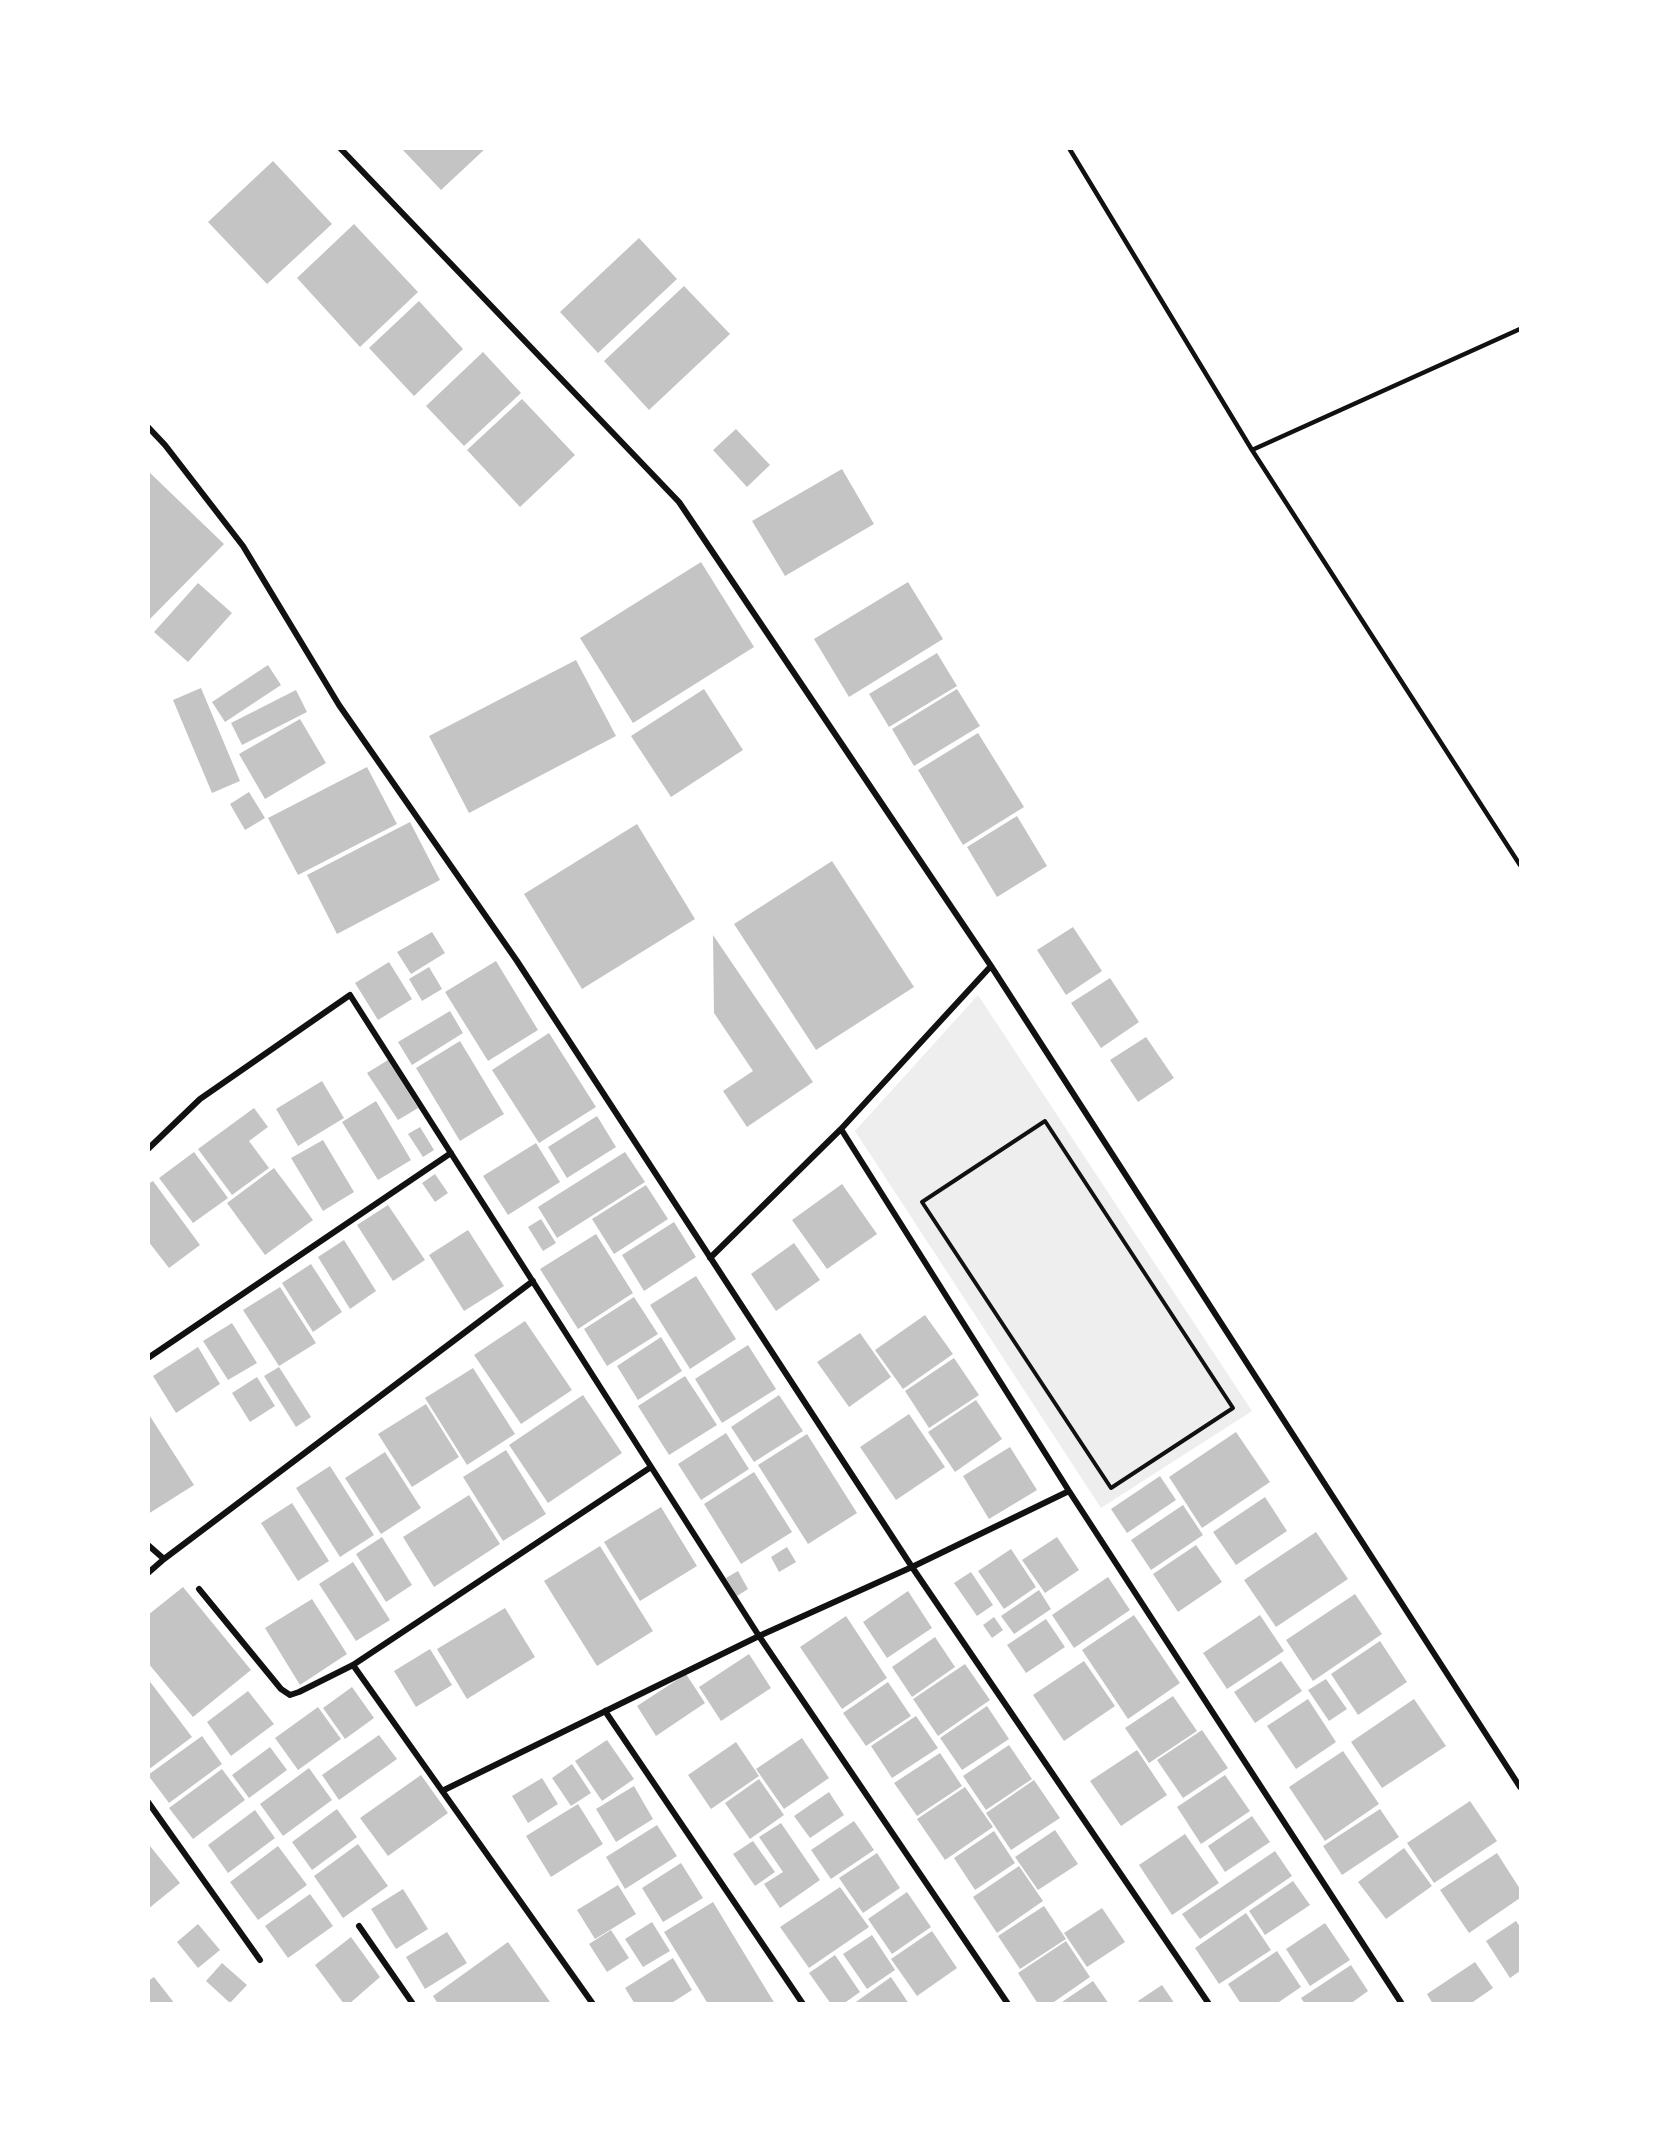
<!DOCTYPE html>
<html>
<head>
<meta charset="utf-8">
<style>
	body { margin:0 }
	#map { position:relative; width:1669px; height:2152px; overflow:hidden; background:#fff; font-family:"Golos Text",sans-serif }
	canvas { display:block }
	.frame { position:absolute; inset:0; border:150px solid #fff; pointer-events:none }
</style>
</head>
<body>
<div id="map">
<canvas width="1669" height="2152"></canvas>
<div class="frame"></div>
</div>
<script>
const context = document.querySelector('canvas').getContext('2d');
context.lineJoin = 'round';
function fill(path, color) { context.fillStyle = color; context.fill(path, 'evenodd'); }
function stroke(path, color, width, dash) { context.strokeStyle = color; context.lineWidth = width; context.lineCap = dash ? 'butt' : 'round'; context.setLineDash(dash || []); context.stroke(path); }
const green = new Path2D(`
	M978 995 1252 1411 1101 1508 855 1131Z`);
const building = new Path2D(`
	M401 148H486L441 190Z
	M273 161 332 224 267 284 208 222Z
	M354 224 418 292 360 347 297 278Z
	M639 238 677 279 598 353 560 312Z
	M684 286 730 334 649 410 604 361Z
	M419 301 463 349 414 396 369 348Z
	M483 352 521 393 464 446 426 406Z
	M522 399 575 455 520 507 467 450Z
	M736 429 770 465 747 487 713 450Z
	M842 469 874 524 785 576 752 521Z
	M148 471 224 544 148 621Z
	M701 562 754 647 633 723 580 638Z
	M908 582 943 639 849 697 814 639Z
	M198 583 232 613 188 662 154 632Z
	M937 653 957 686 889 727 869 694Z
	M576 660 616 736 469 813 429 736Z
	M268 665 281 685 225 722 212 702Z
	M201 688 240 781 212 793 173 700Z
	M704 689 743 750 671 797 631 736Z
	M957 689 980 726 914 766 892 729Z
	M296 690 307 712 242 745 231 723Z
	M300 719 326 763 265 799 239 754Z
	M978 733 1024 807 963 845 918 770Z
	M367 767 397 824 298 875 268 818Z
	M249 792 265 818 245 830 230 804Z
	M1017 816 1047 866 997 897 967 847Z
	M410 822 440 880 337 934 307 875Z
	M637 824 695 919 582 989 524 894Z
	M832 861 914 987 816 1050 734 924Z
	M1073 927 1102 971 1066 995 1037 950Z
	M432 932 445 953 411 974 397 952Z
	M713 935 813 1082 747 1127 723 1091 753 1071 714 1013Z
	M496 961 538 1030 488 1061 445 992Z
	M389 962 412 999 378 1020 355 983Z
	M429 967 442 989 422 1001 409 979Z
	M1110 978 1139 1022 1101 1048 1071 1003Z
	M450 1011 463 1033 412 1065 398 1042Z
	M549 1033 596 1107 539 1143 492 1070Z
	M1146 1037 1174 1078 1138 1102 1110 1060Z
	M460 1041 504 1114 460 1141 416 1068Z
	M388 1060 418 1108 398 1120 367 1073Z
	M322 1081 344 1118 298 1146 276 1109Z
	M376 1101 411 1160 378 1180 342 1122Z
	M254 1108 268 1127 249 1141 269 1168 232 1195 198 1149Z
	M597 1116 616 1147 567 1178 548 1147Z
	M420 1127 434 1150 423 1157 408 1134Z
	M323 1140 354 1192 323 1211 291 1158Z
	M536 1143 560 1182 508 1215 483 1176Z
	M194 1152 228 1198 193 1223 159 1178Z
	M625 1152 645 1182 557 1238 538 1207Z
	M274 1168 313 1220 265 1255 227 1203Z
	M435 1174 448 1193 435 1202 422 1183Z
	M153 1181 200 1245 169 1268 148 1241V1184Z
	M842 1184 877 1234 827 1269 792 1220Z
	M646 1185 668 1219 614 1254 592 1219Z
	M388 1205 425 1260 393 1281 357 1225Z
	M541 1219 556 1243 543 1251 528 1227Z
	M674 1222 696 1257 644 1291 622 1255Z
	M468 1230 504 1286 464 1311 429 1255Z
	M596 1234 633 1293 578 1329 540 1269Z
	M344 1240 376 1291 350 1309 318 1257Z
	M794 1243 820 1280 776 1311 751 1274Z
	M311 1264 342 1312 313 1332 282 1283Z
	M696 1276 736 1339 690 1369 650 1305Z
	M280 1287 316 1343 279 1366 243 1310Z
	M634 1297 658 1334 607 1366 584 1329Z
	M925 1315 953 1354 903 1389 875 1350Z
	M525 1321 572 1390 521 1424 474 1355Z
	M232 1323 257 1363 228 1380 203 1341Z
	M860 1333 891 1377 849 1407 817 1362Z
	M661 1337 682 1371 638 1400 617 1366Z
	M748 1345 776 1389 722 1423 695 1379Z
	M198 1347 220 1384 176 1413 153 1376Z
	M954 1358 979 1395 929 1428 905 1391Z
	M279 1367 311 1417 296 1427 264 1376Z
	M473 1368 515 1434 467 1465 425 1398Z
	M685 1376 717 1425 669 1455 638 1406Z
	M257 1377 275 1406 250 1422 232 1393Z
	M583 1395 622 1453 548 1503 509 1445Z
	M779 1395 803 1431 754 1462 731 1427Z
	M976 1400 1002 1439 955 1472 928 1432Z
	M426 1404 459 1457 412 1487 378 1434Z
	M148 1413 194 1485 148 1514Z
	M909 1414 945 1467 896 1500 860 1447Z
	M1236 1432 1270 1482 1202 1528 1169 1477Z
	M726 1433 749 1469 701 1500 678 1464Z
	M807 1434 857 1513 808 1544 758 1465Z
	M1010 1447 1037 1490 989 1519 963 1476Z
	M506 1450 546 1514 503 1541 463 1477Z
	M385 1452 421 1508 381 1534 345 1478Z
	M330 1466 374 1535 340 1557 296 1488Z
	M754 1472 792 1532 741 1564 704 1504Z
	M1160 1476 1176 1500 1127 1533 1111 1509Z
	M469 1495 500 1544 434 1587 403 1537Z
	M1265 1497 1287 1531 1236 1565 1213 1532Z
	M292 1503 329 1561 298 1581 261 1523Z
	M1183 1505 1203 1535 1151 1570 1131 1540Z
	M661 1507 697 1566 640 1601 604 1542Z
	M1316 1532 1348 1579 1276 1627 1244 1580Z
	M382 1537 412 1585 386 1602 356 1554Z
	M1057 1537 1079 1570 1045 1593 1022 1560Z
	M1196 1545 1222 1582 1178 1612 1153 1574Z
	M600 1546 653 1631 597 1666 544 1581Z
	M787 1547 796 1562 779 1572 771 1557Z
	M1011 1549 1036 1587 1004 1609 978 1571Z
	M353 1562 390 1620 356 1641 319 1584Z
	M738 1571 748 1589 737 1596 726 1578Z
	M971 1572 993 1605 977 1616 954 1583Z
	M1108 1577 1130 1610 1074 1648 1052 1615Z
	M183 1587 251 1670 193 1717 148 1663V1615Z
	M1039 1590 1051 1609 1014 1634 1001 1616Z
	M908 1591 932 1628 887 1658 863 1622Z
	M1355 1594 1382 1634 1313 1681 1286 1640Z
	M312 1599 347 1654 300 1685 265 1628Z
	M505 1608 535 1657 467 1699 437 1649Z
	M1134 1615 1180 1683 1128 1719 1082 1650Z
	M1260 1615 1284 1651 1227 1689 1203 1653Z
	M846 1616 887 1678 842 1709 800 1647Z
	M994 1617 1003 1630 992 1638 983 1625Z
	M1046 1619 1065 1647 1026 1673 1007 1645Z
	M935 1637 955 1667 912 1697 892 1667Z
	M1380 1641 1407 1682 1358 1715 1331 1674Z
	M430 1649 452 1685 416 1707 394 1671Z
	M749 1654 771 1688 721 1721 699 1687Z
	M1084 1661 1115 1706 1064 1741 1033 1695Z
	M1281 1661 1302 1691 1255 1723 1234 1692Z
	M965 1664 990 1700 938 1736 913 1699Z
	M686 1674 705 1703 656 1736 637 1706Z
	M148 1679 192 1737 148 1770Z
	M1326 1679 1347 1709 1329 1721 1308 1690Z
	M888 1682 911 1716 866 1746 843 1713Z
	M352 1687 374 1718 345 1739 323 1708Z
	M248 1691 274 1724 231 1756 207 1722Z
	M1173 1696 1197 1731 1149 1763 1125 1728Z
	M1308 1699 1336 1742 1296 1769 1267 1726Z
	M1414 1699 1446 1746 1382 1788 1351 1742Z
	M987 1706 1009 1739 962 1770 940 1738Z
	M318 1707 341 1739 298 1770 275 1738Z
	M916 1716 938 1748 892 1778 871 1746Z
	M1202 1730 1228 1768 1183 1798 1157 1760Z
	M379 1735 397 1759 339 1800 322 1775Z
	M202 1736 222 1764 169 1803 148 1775Z
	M802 1738 829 1778 784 1809 756 1769Z
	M607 1740 634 1779 602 1801 575 1761Z
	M736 1742 759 1776 711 1809 688 1775Z
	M1009 1745 1032 1779 986 1810 963 1776Z
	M270 1747 287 1770 249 1798 232 1775Z
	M1137 1750 1167 1795 1121 1826 1090 1781Z
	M1343 1751 1379 1804 1325 1841 1289 1787Z
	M940 1753 962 1786 917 1816 894 1783Z
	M572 1764 591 1793 571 1806 552 1778Z
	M309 1768 332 1800 283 1836 260 1804Z
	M222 1769 245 1800 193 1839 169 1808Z
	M421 1775 448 1813 388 1856 360 1818Z
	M1225 1775 1250 1811 1201 1844 1177 1807Z
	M542 1778 558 1804 528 1823 512 1796Z
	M759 1779 784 1815 750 1839 725 1803Z
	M1034 1780 1060 1818 1011 1850 986 1813Z
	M634 1786 653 1819 616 1842 596 1809Z
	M965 1787 993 1827 945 1860 917 1819Z
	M829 1792 844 1815 810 1838 794 1816Z
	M1470 1801 1497 1841 1434 1883 1407 1843Z
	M578 1804 603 1844 551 1877 526 1836Z
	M337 1809 357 1837 312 1870 292 1842Z
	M1380 1809 1399 1837 1342 1875 1323 1846Z
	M255 1810 275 1838 228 1873 208 1845Z
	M1252 1816 1270 1842 1225 1872 1208 1846Z
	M854 1821 874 1850 831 1879 811 1850Z
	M781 1823 820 1880 780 1908 764 1884 783 1872 759 1837Z
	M657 1825 677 1856 625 1889 606 1857Z
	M1055 1830 1078 1864 1038 1890 1015 1857Z
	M994 1831 1015 1863 975 1890 954 1858Z
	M1185 1834 1219 1883 1172 1915 1139 1865Z
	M753 1841 775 1872 755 1886 733 1854Z
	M358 1844 388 1886 343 1918 314 1876Z
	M150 1846 180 1883 148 1909V1847Z
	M278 1846 307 1885 258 1920 230 1882Z
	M1404 1848 1432 1886 1386 1919 1358 1882Z
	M1275 1851 1292 1876 1200 1939 1182 1914Z
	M877 1853 900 1888 863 1913 839 1878Z
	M1497 1853 1520 1889V1898L1469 1933 1440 1890Z
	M681 1863 703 1898 663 1922 642 1888Z
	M1019 1866 1043 1901 997 1933 973 1897Z
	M1293 1881 1310 1905 1265 1935 1249 1911Z
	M618 1885 636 1914 595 1939 577 1910Z
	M840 1887 869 1927 809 1968 780 1927Z
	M403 1889 428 1929 396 1949 371 1909Z
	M907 1892 931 1927 892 1954 868 1919Z
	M310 1894 333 1926 288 1958 265 1926Z
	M713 1902 775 2004H708L664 1932Z
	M1044 1906 1066 1939 1020 1969 998 1936Z
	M1102 1908 1125 1942 1087 1967 1064 1933Z
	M1246 1913 1271 1950 1219 1984 1195 1948Z
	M1516 1921 1520 1927V1971L1510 1978 1486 1941Z
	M652 1922 670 1951 643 1967 625 1939Z
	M1325 1923 1350 1960 1310 1986 1286 1949Z
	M198 1924 220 1950 198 1968 177 1942Z
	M611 1930 629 1958 607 1972 589 1944Z
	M932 1931 957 1968 917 1996 891 1959Z
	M447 1932 467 1963 425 1989 406 1957Z
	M872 1935 895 1970 867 1989 843 1954Z
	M351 1937 380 1977 349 2004H344L315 1965Z
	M1066 1941 1090 1977 1051 2004H1038L1018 1973Z
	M508 1942 550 2002 438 2004 433 1996Z
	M1277 1951 1301 1987 1276 2004H1241L1228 1984Z
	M835 1955 860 1992 843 2004H831L809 1973Z
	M673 1958 692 1990 670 2004H635L625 1988Z
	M1475 1962 1493 1988 1470 2004H1433L1427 1994Z
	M222 1963 247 1985 230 2003 206 1981Z
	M1351 1965 1368 1991 1350 2004H1305L1301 1998Z
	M154 1977 175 2004H148V1981Z
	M891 1977 909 2004H853Z
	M1093 1981 1109 2004H1059Z
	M1162 1985 1175 2004H1140L1138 2001Z`);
const path = new Path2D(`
	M1045 1121 1233 1408 1111 1488 922 1202Z`);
const service = new Path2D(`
	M1069 148 1252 450 1520 865
	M1252 450 1520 329`);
const minor = new Path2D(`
	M340 148 679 502 991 966 1520 1787
	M148 427 165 445 243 546 339 705 517 961 912 1567 1209 2004
	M841 1129 1069 1491 1402 2004
	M148 1149 200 1099 350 995 759 1636 1008 2004
	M710 1258 841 1129 991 966
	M148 1358 451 1153
	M148 1545 164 1559
	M148 1573 164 1559 533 1281
	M199 1589 281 1689 290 1695 299 1692 353 1665 651 1467
	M353 1665 593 2004
	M605 1711 803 2004
	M442 1791 759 1636 912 1567 1069 1491
	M148 1802 260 1960
	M359 1926 413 2004`);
fill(green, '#eee');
fill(building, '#c4c4c4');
stroke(path, '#111', 4);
stroke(service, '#111', 4.5);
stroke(minor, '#111', 6);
</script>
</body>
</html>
